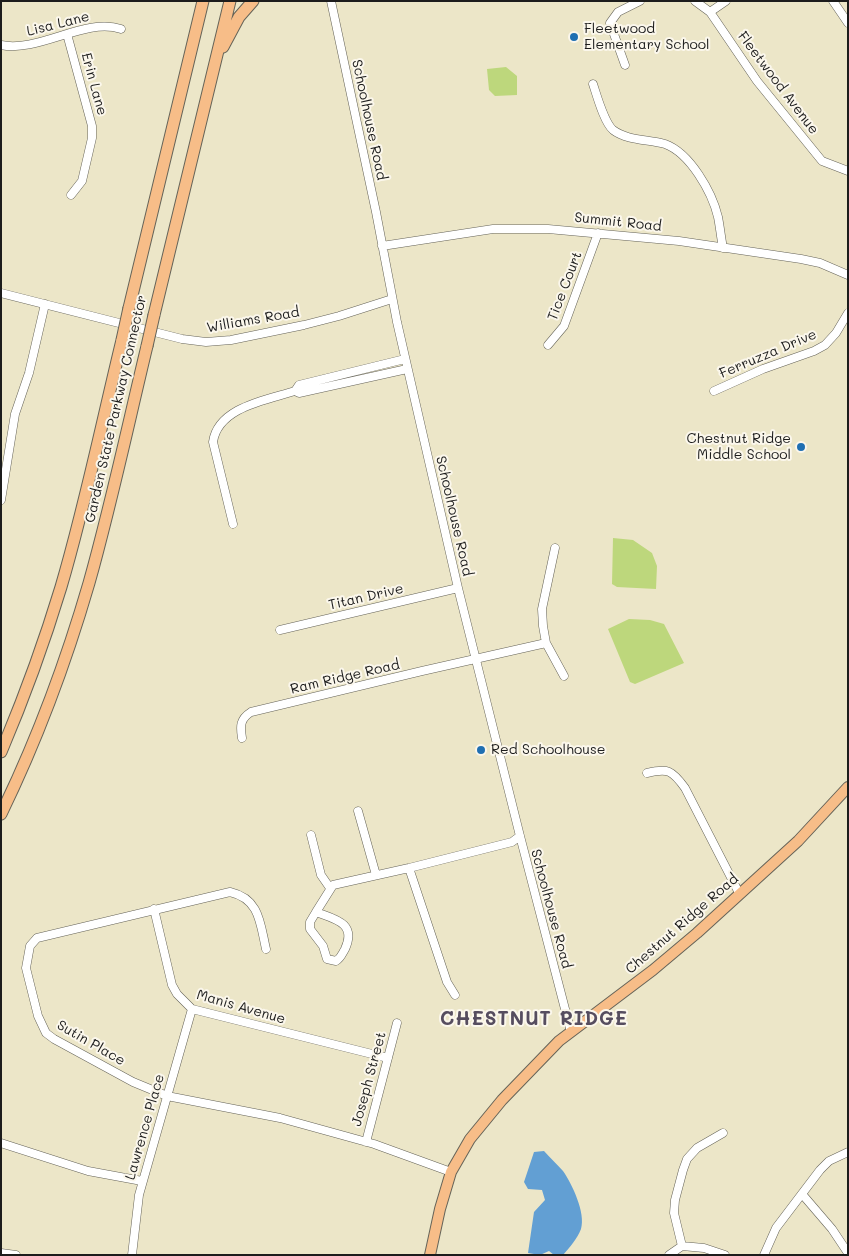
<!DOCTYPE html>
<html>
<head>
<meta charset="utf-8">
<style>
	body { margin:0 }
	#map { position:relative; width:849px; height:1256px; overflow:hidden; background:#ece6c8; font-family:Mali,sans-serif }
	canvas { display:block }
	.frame { position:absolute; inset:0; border:2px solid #1c1c1c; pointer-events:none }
</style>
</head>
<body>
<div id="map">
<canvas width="849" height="1256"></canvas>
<div class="frame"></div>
</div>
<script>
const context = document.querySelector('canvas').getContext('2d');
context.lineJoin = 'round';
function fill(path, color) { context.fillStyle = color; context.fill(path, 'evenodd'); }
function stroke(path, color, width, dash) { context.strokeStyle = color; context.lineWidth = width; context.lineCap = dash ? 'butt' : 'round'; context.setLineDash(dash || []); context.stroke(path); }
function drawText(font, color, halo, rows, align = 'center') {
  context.font = font + ' Mali,sans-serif'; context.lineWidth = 4; context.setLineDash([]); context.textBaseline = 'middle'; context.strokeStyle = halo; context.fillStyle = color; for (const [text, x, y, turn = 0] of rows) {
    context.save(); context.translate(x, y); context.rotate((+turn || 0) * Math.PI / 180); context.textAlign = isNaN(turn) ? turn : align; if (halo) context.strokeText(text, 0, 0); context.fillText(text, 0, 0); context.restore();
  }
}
const green = new Path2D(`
	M506 67 517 76V95L495 96 489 90 487 69Z
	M613 538 633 540 652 553 657 566 656 589 617 587 612 584Z
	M629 619 650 620 664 624 684 663 635 684 630 682 608 629Z`);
const water = new Path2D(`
	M544 1151C550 1158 557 1164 563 1171 572 1184 586 1213 581 1229 577 1239 570 1247 563 1255H554L549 1251 540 1255 528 1253 534 1212 545 1200 542 1190 528 1189 524 1182 534 1152Z`);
const minor = new Path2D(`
	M331 1 376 212 397 322 458 588 520 836 571 1032
	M695 1 710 12 757 81 822 161 848 171
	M833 1 848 23
	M710 12 726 1
	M67 34 92 126V138L82 181 71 195
	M1 45C39 53 85 17 121 29
	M625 65 610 23 618 12 640 1
	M593 84C597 96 604 122 613 130 628 141 648 139 665 144 690 153 712 192 718 217 720 227 721 238 723 248
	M382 246 493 229H548L679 241 801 259 820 263 848 275
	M1 293 182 339 206 342 231 340 304 325 339 316 392 299
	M548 345 564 326 598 233
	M295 391 299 393 407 369
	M714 391 763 369 814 351 825 345 836 333 848 313
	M1 500 15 414 29 373 45 304
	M233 524 213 442C218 407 267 400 295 391L299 385 405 359
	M555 548 542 609 543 626 546 643 564 676
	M280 630 458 588
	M242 738C240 726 240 719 251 712L422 671 546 643
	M647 773C668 768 672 770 685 788L739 893
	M358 811 376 875
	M311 835 321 875 330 888
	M409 868 447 982 455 995
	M154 909 172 985 177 994 192 1009 388 1058
	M316 912 333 885 409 868 512 842 520 836
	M316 912C335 919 357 923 345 949 342 954 341 958 336 961L327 959 323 946 310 929V922Z
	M266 949C260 923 260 899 230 892L37 938 30 946 26 968 38 1016 46 1033 54 1039 133 1082 167 1096 280 1118 374 1144 451 1172
	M366 1142 397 1023
	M1 1143 88 1171 142 1181
	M802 1194 832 1229 848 1253
	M682 1246 704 1248 725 1255
	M1 1253 16 1255
	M132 1255 139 1195 192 1009
	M669 1255 682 1246 674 1213 675 1200 683 1170 687 1159 697 1148 723 1133
	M764 1255 776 1228 820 1170 829 1161 848 1152`);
const major = new Path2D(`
	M430 1255 440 1209 451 1172 470 1139 502 1100 559 1041 653 970 697 933 798 841 848 787`);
const highway = new Path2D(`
	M223 47 239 17 253 1
	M129 308 203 1
	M154 315 230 1
	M1 752C24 698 44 643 61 587 85 506 102 422 122 340
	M1 814C37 740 66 662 89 583 111 505 128 425 147 346`);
const highwayBridge = new Path2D(`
	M122 340 129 308
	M147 346 154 315`);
const markers = [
	[574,37,5,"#1f6fb2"],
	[801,447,5,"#1f6fb2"],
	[481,750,5,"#1f6fb2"]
];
const streetNames = [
	["Lisa Lane",58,24,-14],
	["Fleetwood Avenue",778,83,53],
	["Erin Lane",94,84,75],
	["Schoolhouse Road",369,120,78],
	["Summit Road",618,222,6],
	["Tice Court",565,286,-69],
	["Williams Road",253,320,-10],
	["Ferruzza Drive",768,354,-23],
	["Garden State Parkway Connector",116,409,-77],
	["Schoolhouse Road",454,516,77],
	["Titan Drive",366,597,-13],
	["Ram Ridge Road",345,677,-13],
	["Schoolhouse Road",551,909,75],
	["Chestnut Ridge Road",682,924,-41],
	["Manis Avenue",241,1007,16],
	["Sutin Place",91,1043,30],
	["Joseph Street",369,1079,-75],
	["Lawrence Place",145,1127,-74]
];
const poiNames = [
	["Fleetwood",584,29],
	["Elementary School",584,45],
	["Chestnut Ridge",791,439,"right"],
	["Middle School",791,455,"right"],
	["Red Schoolhouse",491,750]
];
const districtNames = [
	["CHESTNUT RIDGE",534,1019]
];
fill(green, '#bdd77c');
fill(water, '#629fd3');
stroke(minor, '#656358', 9);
stroke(major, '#656358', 12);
stroke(highway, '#656358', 13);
stroke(minor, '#fff', 8);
stroke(major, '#f7bd88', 10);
stroke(highway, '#f7bd88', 11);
stroke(highwayBridge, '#656358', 13, []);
stroke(highwayBridge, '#f7bd88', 11);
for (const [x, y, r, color] of markers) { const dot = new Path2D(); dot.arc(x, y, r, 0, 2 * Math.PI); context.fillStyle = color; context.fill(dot); stroke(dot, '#fbf7ec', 2); }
drawText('14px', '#1c1c1c', '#fbf7ec', streetNames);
drawText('14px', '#1c1c1c', '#fbf7ec', poiNames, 'left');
context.letterSpacing = '1px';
drawText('bold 19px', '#564d5f', '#fbf7ec', districtNames);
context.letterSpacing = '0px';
</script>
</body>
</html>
